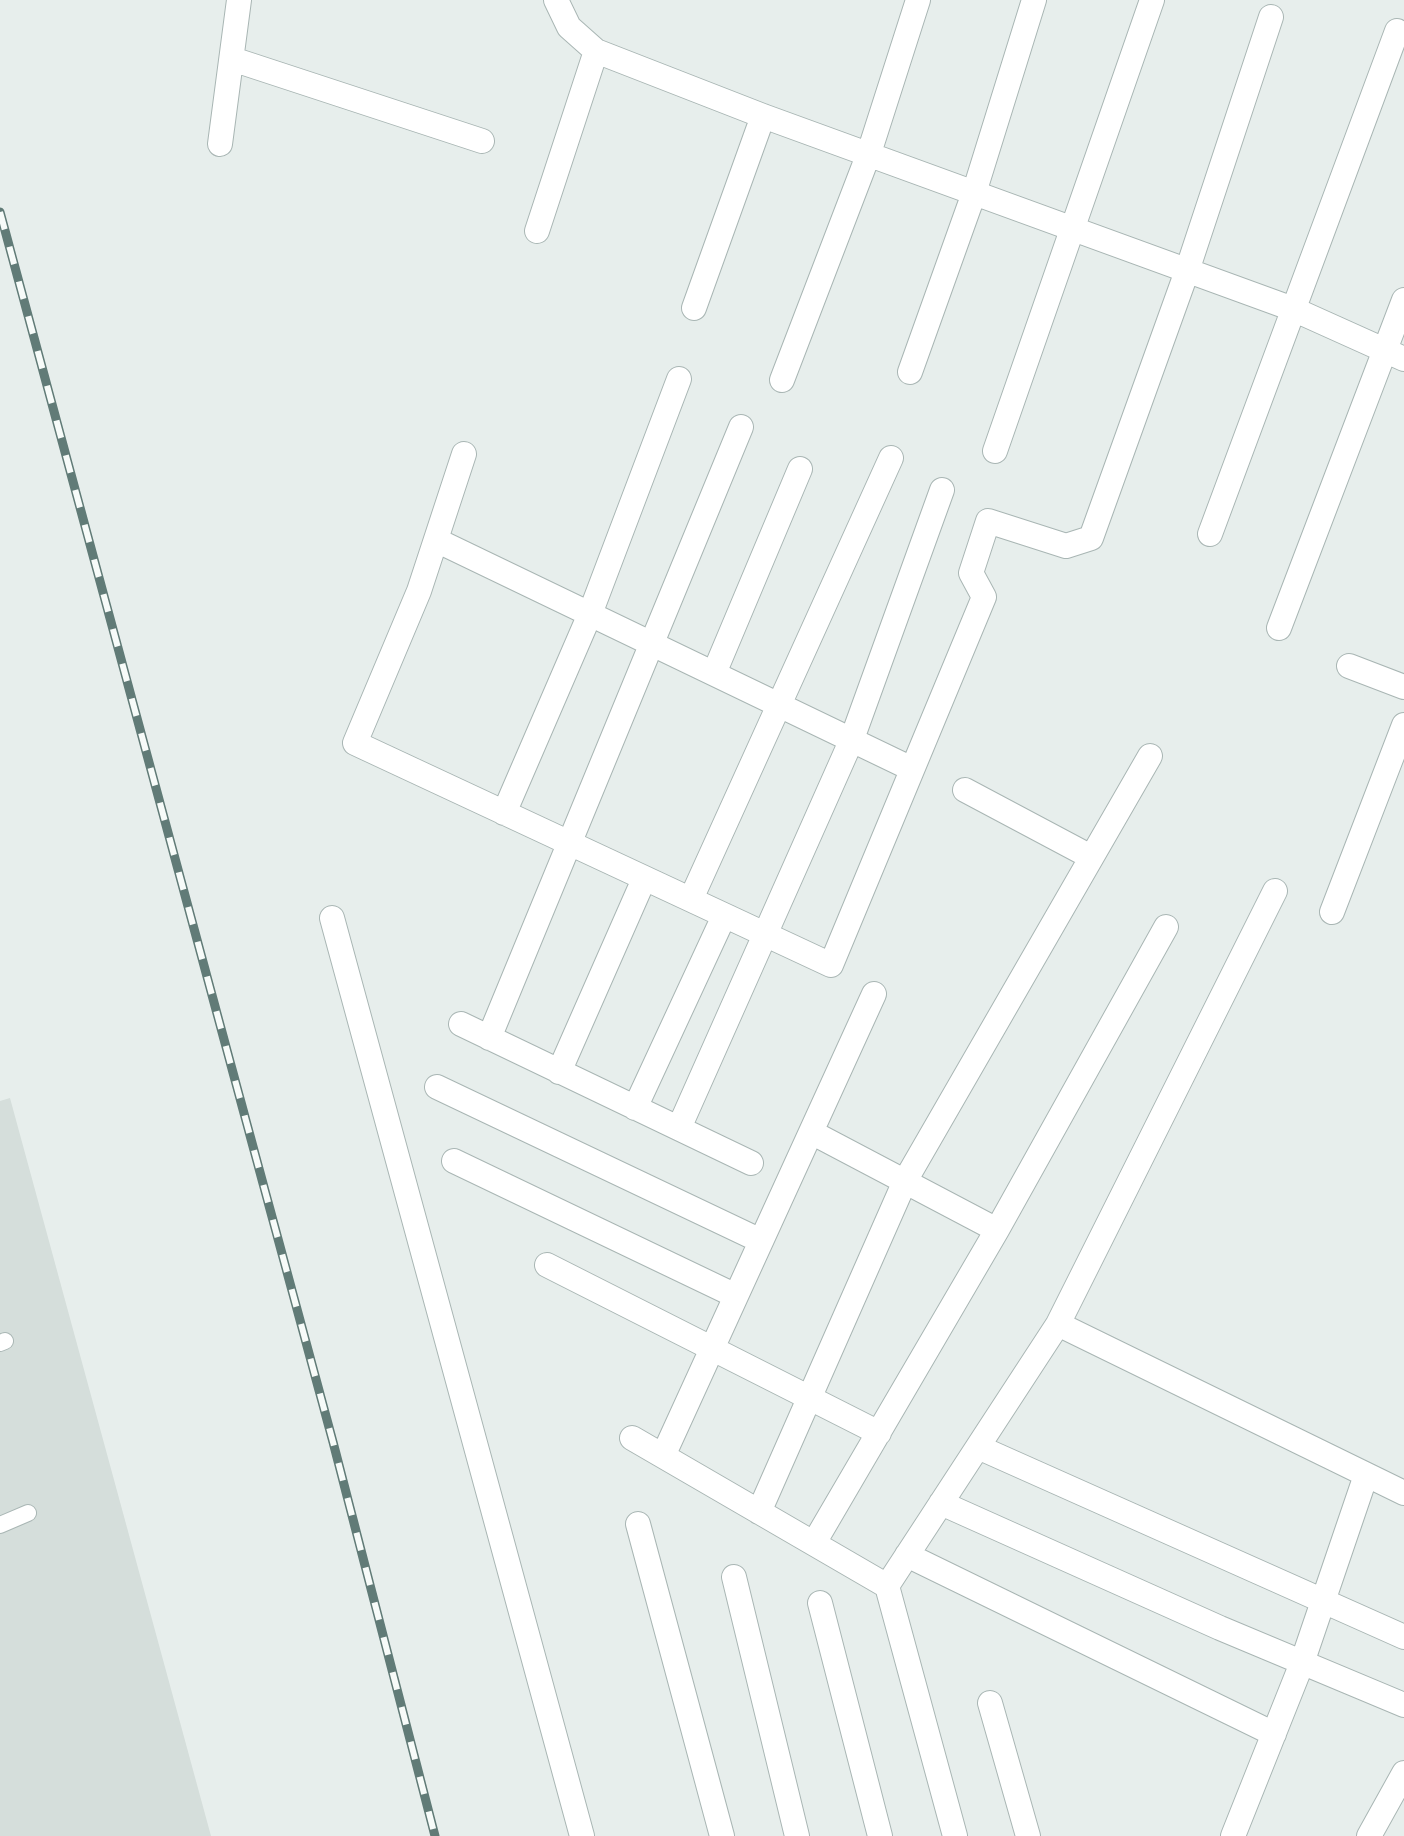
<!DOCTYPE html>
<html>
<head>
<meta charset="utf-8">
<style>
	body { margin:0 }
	canvas { display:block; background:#e7eeec }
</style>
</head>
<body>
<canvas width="1404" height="1836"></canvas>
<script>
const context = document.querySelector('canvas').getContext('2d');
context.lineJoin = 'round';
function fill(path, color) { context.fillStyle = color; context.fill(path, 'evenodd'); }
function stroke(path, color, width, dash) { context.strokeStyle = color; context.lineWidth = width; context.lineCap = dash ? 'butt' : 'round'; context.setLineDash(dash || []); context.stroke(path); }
const built = new Path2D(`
	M10 1098 211 1836H0V1101Z`);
const service = new Path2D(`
	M0 1343 5 1341
	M0 1525 28 1513`);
const minor = new Path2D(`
	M556 0 569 27 596 51 763 116 1293 309 1404 359
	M232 59 482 141
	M220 144 239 0
	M537 231 596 51
	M694 308 763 116
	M910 372 974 193 1034 0
	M782 380 869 153 918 0
	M995 451 1152 0
	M464 454 419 591 355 743 831 965 984 597 971 573 988 521 1066 546 1091 538 1187 271 1271 17
	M1210 534 1397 31
	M436 540 912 769
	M1279 628 1404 300
	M1349 666 1404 687
	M715 671 800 469
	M965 790 1091 857
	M504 813 590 614 679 379
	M691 899 891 458
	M1332 912 1404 725
	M332 918 582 1836
	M461 1024 751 1163
	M489 1038 741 427
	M559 1072 644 879
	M437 1087 761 1241
	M635 1108 724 916
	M679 1128 852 739 942 490
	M811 1132 997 1230
	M454 1161 736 1296
	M547 1265 879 1433
	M1058 1324 1275 891
	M632 1438 887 1586 955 1836
	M978 1447 1404 1637
	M663 1456 874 994
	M941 1503 1220 1628 1404 1705
	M759 1512 905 1181 1150 756
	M638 1524 722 1836
	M814 1543 997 1230 1166 927
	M907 1555 1274 1734
	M734 1577 797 1836
	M887 1586 1058 1324 1404 1493
	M820 1603 880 1836
	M990 1703 1028 1836
	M1233 1836 1302 1663 1366 1475
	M1369 1836 1404 1773`);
const rail = new Path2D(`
	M0 212 333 1442 435 1836`);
fill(built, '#d5dedb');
stroke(service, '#a9b6b4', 18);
stroke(minor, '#a9b6b4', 26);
stroke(service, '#fff', 16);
stroke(minor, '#fff', 24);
stroke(rail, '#617b77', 9);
stroke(rail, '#f7fbf9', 6, [18]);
</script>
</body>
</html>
